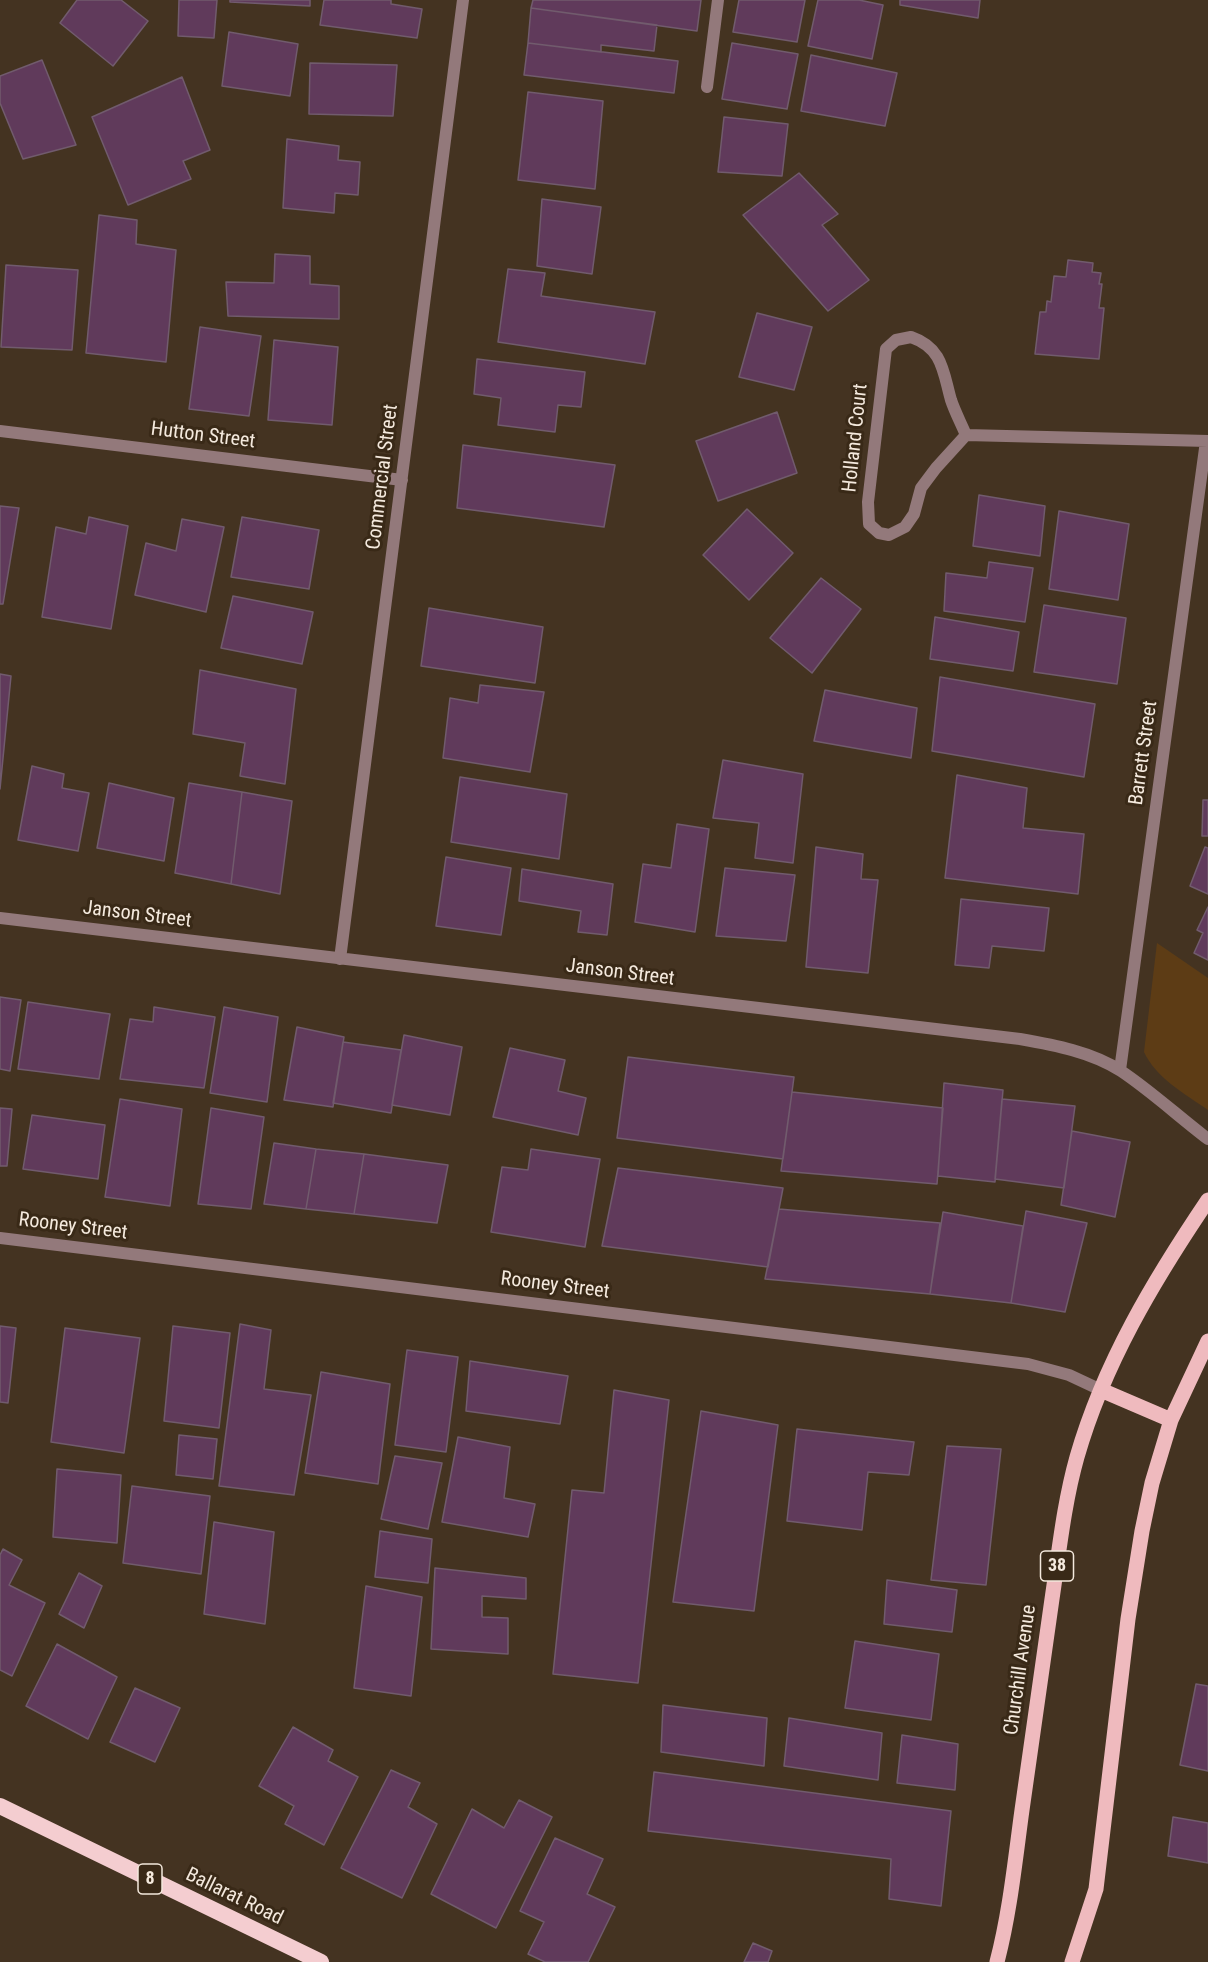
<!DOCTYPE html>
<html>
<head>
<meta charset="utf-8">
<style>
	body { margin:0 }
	canvas { display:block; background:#443321 }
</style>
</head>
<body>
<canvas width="1208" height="1962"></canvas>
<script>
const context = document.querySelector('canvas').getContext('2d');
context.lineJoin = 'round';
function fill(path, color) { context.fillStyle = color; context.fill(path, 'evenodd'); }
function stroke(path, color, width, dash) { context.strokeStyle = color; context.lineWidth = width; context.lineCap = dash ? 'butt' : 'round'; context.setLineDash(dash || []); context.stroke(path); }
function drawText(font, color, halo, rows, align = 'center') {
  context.font = font + ' "Roboto Condensed",sans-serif'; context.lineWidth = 6; context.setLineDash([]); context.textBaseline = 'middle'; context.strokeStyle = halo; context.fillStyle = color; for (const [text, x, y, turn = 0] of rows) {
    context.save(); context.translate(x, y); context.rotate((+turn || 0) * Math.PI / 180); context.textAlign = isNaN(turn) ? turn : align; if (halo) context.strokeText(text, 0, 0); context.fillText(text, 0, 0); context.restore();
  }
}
const green = new Path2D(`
	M1157 943 1208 978V1110C1184 1093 1157 1079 1144 1052Z`);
const building = new Path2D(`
	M77 0H121L148 21 113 66 60 23Z
	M179 0H217L214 38 178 36Z
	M230 0H310V6L230 2Z
	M324 0H391V4L422 9 417 38 320 25Z
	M533 0H701L697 31 531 8Z
	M739 0H805L797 42 733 32Z
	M818 0H859L883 5 872 59 808 46Z
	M900 0H980L978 18 900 5Z
	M531 8 657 25 654 51 601 45V52L528 43Z
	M229 32 298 44 290 96 222 86Z
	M528 43 678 61 674 93 524 75Z
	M732 43 798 54 787 109 722 99Z
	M811 55 897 73 885 126 801 111Z
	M42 60 76 145 23 159 0 103V76Z
	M310 63 397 65 393 116 309 114Z
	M182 77 210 150 183 161 191 179 128 205 92 117Z
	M528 92 603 101 595 189 518 180Z
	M724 117 788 124 782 176 718 172Z
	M287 139 339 146 338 160 360 162 358 195 335 193 334 213 283 208Z
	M799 173 838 214 822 225 869 280 828 311 743 215Z
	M542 199 601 207 592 274 537 266Z
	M99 215 137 220 136 244 176 250 166 362 86 353Z
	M275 254 310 256V284L339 286V319L228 316 226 282 274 283Z
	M1068 260 1093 263 1092 272 1101 273 1099 284H1102L1099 308H1104L1099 359 1035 354 1040 312H1046L1047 301 1051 302 1054 276 1066 277Z
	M6 265 78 270 72 350 1 347Z
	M508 269 545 273 541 296 655 312 645 364 498 342Z
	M757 313 812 327 794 390 739 377Z
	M200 327 261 336 249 416 189 409Z
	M274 340 338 347 332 425 268 420Z
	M477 359 585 372 581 407 558 405 555 432 498 425 501 398 474 394Z
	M777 412 797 473 718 501 696 441Z
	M463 445 615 465 604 527 457 508Z
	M979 495 1045 506 1040 556 973 546Z
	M0 506 19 508 3 604H0Z
	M747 509 793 553 749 600 703 555Z
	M1059 511 1129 524 1118 600 1049 589Z
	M89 517 128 526 111 629 42 617 56 527 86 534Z
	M242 517 319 530 309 589 231 577Z
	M182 519 224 527 206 612 135 595 146 543 176 551Z
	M989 562 1033 568 1025 622 944 611 946 573 987 578Z
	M821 578 861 609 812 673 770 638Z
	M233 596 313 612 302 664 221 648Z
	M1044 605 1126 618 1117 684 1034 672Z
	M429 608 543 627 535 683 421 666Z
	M935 617 1019 632 1013 671 930 659Z
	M200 670 296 689 285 784 240 776 245 743 193 734Z
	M0 674 11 676 0 789Z
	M940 677 1095 704 1084 777 932 751Z
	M480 685 544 692 530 772 443 758 450 698 478 703Z
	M825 690 917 708 911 758 814 741Z
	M723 760 803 774 793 863 755 858 759 823 713 818Z
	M32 766 64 774 62 788 89 793 78 851 18 840Z
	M957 775 1027 788 1023 828 1084 834 1078 894 945 878Z
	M460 777 567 794 559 859 451 842Z
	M109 783 174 798 164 861 97 848Z
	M189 783 242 792 231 884 175 873Z
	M242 792 292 801 280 894 231 884Z
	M1203 800H1208V836H1202Z
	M677 824 709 829 695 932 635 922 643 864 671 868Z
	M816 847 863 854 861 879 878 880 868 973 806 967Z
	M1205 847 1208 848V894L1190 886Z
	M446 857 511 868 501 935 436 926Z
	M725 868 795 875 786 941 716 936Z
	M522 869 613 884 607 935 578 932 581 911 519 901Z
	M961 899 1049 908 1044 951 992 946 989 968 955 965Z
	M1208 907V960L1194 953 1203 933 1197 930Z
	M0 997 21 1000 10 1071 0 1069Z
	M28 1002 110 1014 99 1079 18 1069Z
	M154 1007 215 1017 204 1088 120 1079 130 1019 153 1022Z
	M224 1007 278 1017 267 1102 210 1093Z
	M297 1027 344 1037 333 1107 284 1100Z
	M404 1035 462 1047 450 1115 392 1105Z
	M343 1042 401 1050 391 1113 333 1103Z
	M510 1048 565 1060 558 1091 586 1098 578 1135 493 1117Z
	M628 1057 794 1077 783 1159 617 1138Z
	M944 1083 1003 1090 995 1182 938 1176Z
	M792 1092 943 1108 937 1184 781 1171Z
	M120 1099 182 1109 170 1206 105 1197Z
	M1002 1099 1075 1106 1064 1188 995 1179Z
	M0 1108 12 1109 7 1166H0Z
	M211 1108 264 1117 251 1209 198 1204Z
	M32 1115 105 1125 98 1179 23 1169Z
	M1072 1131 1130 1142 1115 1217 1061 1205Z
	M274 1143 316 1149 306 1209 264 1204Z
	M316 1149 364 1154 354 1214 306 1209Z
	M531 1149 600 1159 585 1247 491 1232 502 1167 528 1170Z
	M364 1154 448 1165 437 1223 354 1214Z
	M618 1168 783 1188 768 1267 602 1246Z
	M779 1209 940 1223 930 1294 765 1279Z
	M1026 1211 1087 1223 1065 1312 1011 1303Z
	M943 1212 1023 1226 1011 1303 930 1294Z
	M240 1324 271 1330 264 1389 311 1395 294 1495 219 1486Z
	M0 1326 16 1328 8 1403 0 1402Z
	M173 1326 230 1333 219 1428 164 1421Z
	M65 1328 140 1338 124 1453 51 1442Z
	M407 1350 458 1357 446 1452 395 1445Z
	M470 1361 568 1376 560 1424 466 1411Z
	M321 1372 390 1384 378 1484 305 1473Z
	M614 1390 669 1400 638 1683 553 1674 572 1490 604 1493Z
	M701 1411 778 1425 754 1611 673 1602Z
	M797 1429 914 1442 909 1475 868 1472 862 1530 787 1521Z
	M179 1435 217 1439 213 1479 176 1475Z
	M458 1437 510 1447 504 1498 535 1504 528 1537 442 1522Z
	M947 1446 1001 1449 986 1585 931 1580Z
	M395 1456 442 1463 428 1529 381 1519Z
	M57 1469 121 1475 117 1543 53 1537Z
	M132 1486 210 1496 201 1574 123 1563Z
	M214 1522 274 1532 265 1624 204 1614Z
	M380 1531 432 1539 428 1583 375 1577Z
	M3 1549 22 1560 9 1585 45 1603 12 1676 0 1670V1555Z
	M435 1568 526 1578V1599L482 1596V1617L508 1618V1654L431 1649Z
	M79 1573 102 1586 84 1628 59 1614Z
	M887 1580 957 1590 952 1632 884 1624Z
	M366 1586 422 1597 411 1696 354 1688Z
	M855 1641 939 1654 931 1720 845 1708Z
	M57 1644 117 1677 88 1739 26 1706Z
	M1196 1684 1208 1686V1771L1180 1765Z
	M135 1688 180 1708 155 1762 110 1742Z
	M663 1705 767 1718 764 1766 661 1752Z
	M789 1718 882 1733 878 1780 784 1766Z
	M293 1727 333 1750 328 1761 358 1777 324 1845 285 1824 294 1806 259 1786Z
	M902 1735 958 1744 955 1790 897 1783Z
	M391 1770 420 1783 408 1807 437 1824 402 1898 341 1868Z
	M654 1772 951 1811 941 1906 889 1899 891 1859 648 1831Z
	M519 1800 552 1817 496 1928 431 1894 472 1809 504 1828Z
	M1173 1817 1208 1823V1863L1168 1856Z
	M555 1838 603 1859 587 1894 615 1907 588 1962H545L528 1954 544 1922 520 1911Z
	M753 1943 772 1951 768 1962H744Z`);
const service = new Path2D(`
	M707 87 718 0`);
const minor = new Path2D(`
	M911 337C943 348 943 372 951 400 955 412 961 423 966 435L936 468 921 488 914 514 905 527 889 535 879 533 869 524 868 502 886 349 896 340Z
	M0 431 402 480
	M966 435 1208 441
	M0 918 1020 1039C1054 1045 1092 1052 1121 1071 1151 1091 1179 1117 1208 1139
	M340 959 463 0
	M1120 1070 1206 441
	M0 1238 1028 1364 1069 1375 1101 1390`);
const primary = new Path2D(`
	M1101 1390 1171 1420
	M997 1962C1010 1912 1015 1861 1022 1810 1032 1740 1042 1670 1052 1599 1059 1552 1064 1503 1077 1457 1104 1363 1154 1280 1208 1200
	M1072 1962 1096 1889 1128 1619 1142 1531 1152 1483 1171 1420 1208 1341`);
const trunk = new Path2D(`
	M0 1806 321 1962`);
const shields = [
	[1057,1566,33],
	[150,1879,24]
];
const shieldNames = [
	["38",1057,1566],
	["8",150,1879]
];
const streetNames = [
	["Hutton Street",203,436,7],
	["Holland Court",856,438,-84],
	["Commercial Street",383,477,-83],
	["Barrett Street",1144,753,-82],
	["Janson Street",137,915,7],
	["Janson Street",620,973,7],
	["Rooney Street",73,1227,7],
	["Rooney Street",555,1286,7],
	["Churchill Avenue",1021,1670,-82],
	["Ballarat Road",234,1897,26]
];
fill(green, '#5d3c15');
fill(building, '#603a5b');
stroke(building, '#715b6d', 1.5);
stroke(service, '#93797b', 12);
stroke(minor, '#93797b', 12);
stroke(primary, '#efbabe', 15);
stroke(trunk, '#f4cdd0', 16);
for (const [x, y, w] of shields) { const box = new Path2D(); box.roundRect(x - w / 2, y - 15, w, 30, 4.5); context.fillStyle = '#392917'; context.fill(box); stroke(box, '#f4e9dd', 1.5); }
drawText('bold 18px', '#f4e9dd', null, shieldNames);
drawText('20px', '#f4e9dd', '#392917', streetNames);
</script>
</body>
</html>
